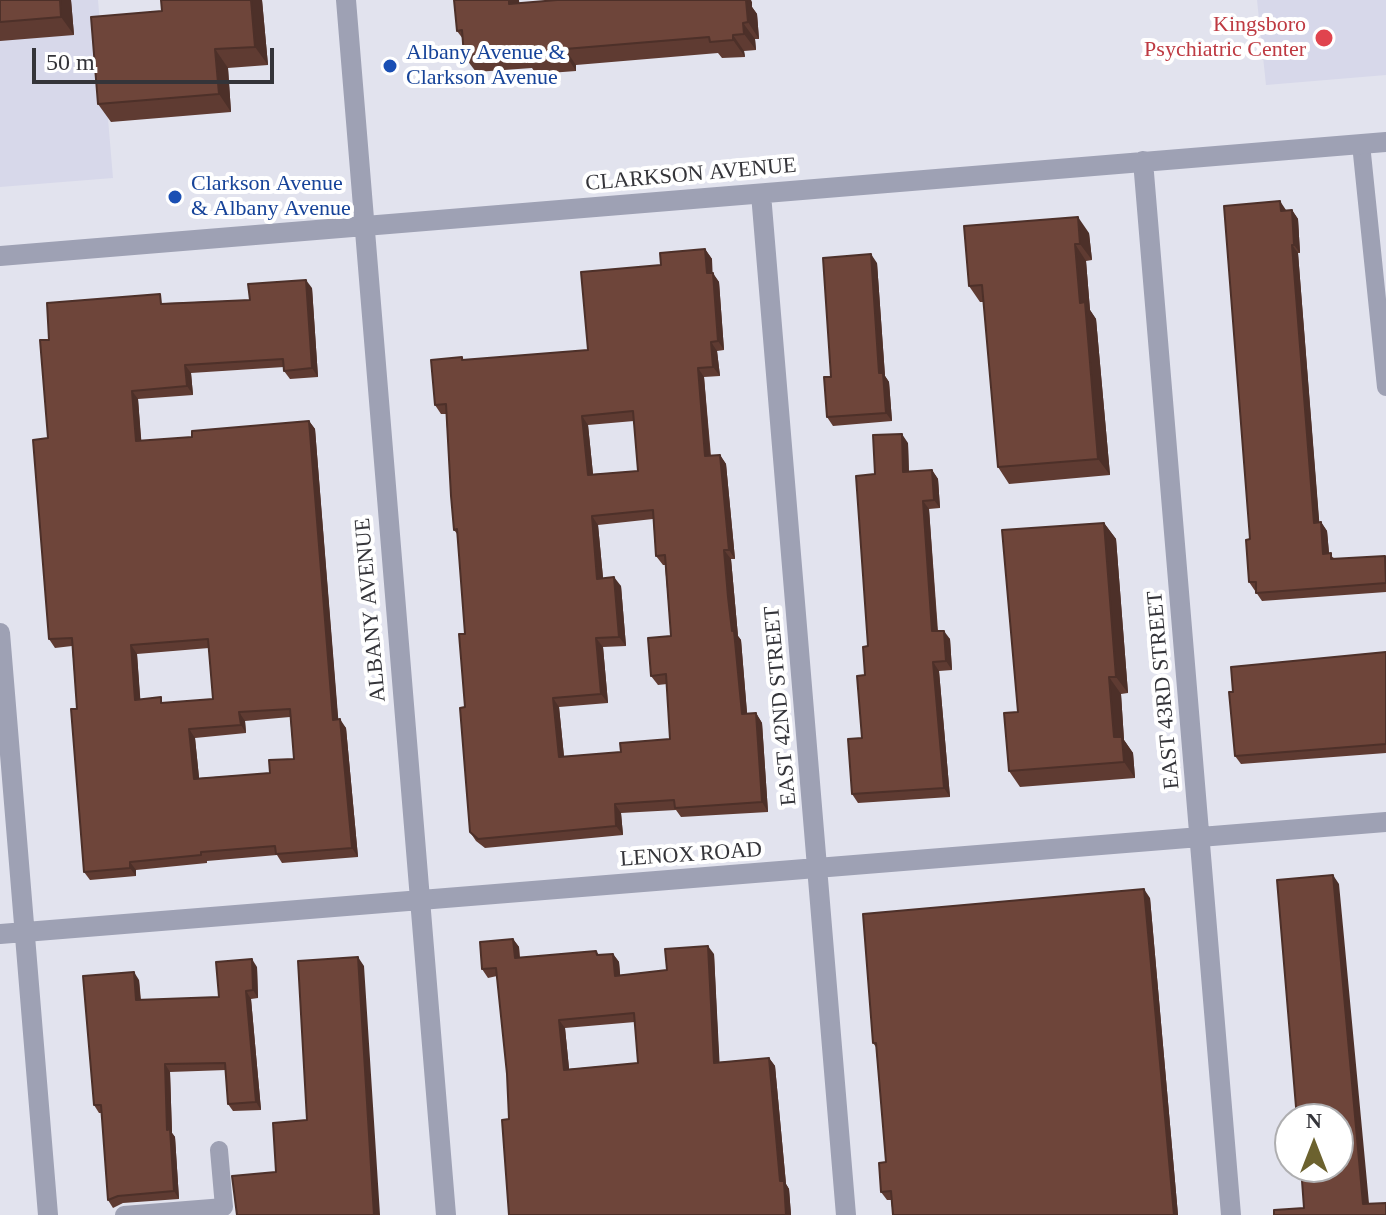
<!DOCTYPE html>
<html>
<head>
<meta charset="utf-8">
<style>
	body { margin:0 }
	#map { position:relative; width:1386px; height:1215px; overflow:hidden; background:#e2e3ee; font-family:"Times New Roman",serif }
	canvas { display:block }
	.north { position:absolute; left:1274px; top:1103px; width:80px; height:80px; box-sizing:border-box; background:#fff; border:2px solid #aeaeb0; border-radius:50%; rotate:0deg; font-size:22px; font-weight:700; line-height:32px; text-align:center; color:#343439 }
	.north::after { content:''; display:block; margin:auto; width:28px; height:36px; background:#6c622f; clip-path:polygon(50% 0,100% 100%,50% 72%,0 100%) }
	.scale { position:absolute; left:32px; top:48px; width:242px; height:36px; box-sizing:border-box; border:4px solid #343439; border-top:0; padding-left:10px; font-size:24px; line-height:28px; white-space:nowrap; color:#343439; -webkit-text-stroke:6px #fff; paint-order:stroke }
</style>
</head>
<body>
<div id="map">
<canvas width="1386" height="1215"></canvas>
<div class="north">N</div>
<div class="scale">50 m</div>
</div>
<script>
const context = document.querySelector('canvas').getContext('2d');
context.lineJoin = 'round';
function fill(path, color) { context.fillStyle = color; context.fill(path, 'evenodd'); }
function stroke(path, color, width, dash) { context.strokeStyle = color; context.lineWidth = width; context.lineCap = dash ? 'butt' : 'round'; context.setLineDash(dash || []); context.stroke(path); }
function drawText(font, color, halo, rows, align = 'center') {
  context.font = font + ' "Times New Roman",serif'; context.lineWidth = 8; context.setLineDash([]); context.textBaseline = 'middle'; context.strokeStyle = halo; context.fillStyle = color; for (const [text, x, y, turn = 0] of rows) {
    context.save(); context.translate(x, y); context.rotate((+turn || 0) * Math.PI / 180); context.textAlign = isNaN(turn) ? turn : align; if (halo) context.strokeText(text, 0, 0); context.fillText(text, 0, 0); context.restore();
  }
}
const built = new Path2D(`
	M0 0H98L113 178 0 187Z
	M1257 0H1386V75L1266 85Z`);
const service = new Path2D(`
	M1361 144 1386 387
	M124 1215 224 1207 219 1150`);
const minor = new Path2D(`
	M346 0 446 1215
	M1143 161 1231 1215
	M761 194 846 1215
	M0 256 1386 142
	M0 633 48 1215
	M0 934 1386 822`);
const wall = new Path2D(`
	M0 0H71L74 35 0 41Z
	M161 0H262L268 65 228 68 231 112 111 122 98 104 162 11Z
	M454 0H519V3L752 2V7L757 14 759 39H755L756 50 744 51 745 57 722 58 718 53 576 65V71L536 74 532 68 476 72 464 56 463 39 457 31Z
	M1286 210V211L1292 210 1298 219 1300 253H1298L1319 522H1321L1327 531 1329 554 1335 559 1386 558V592L1262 601 1249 582 1250 539Z
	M1089 233 1092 260 1086 261 1090 310 1096 319 1110 475 1009 484 998 467 984 302H980L969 286Z
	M705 249 712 259V273L719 282 724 350 717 351 720 376 704 377 711 456 720 455 726 464 735 559H731L738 636 741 640 747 714 756 713 762 723 768 812 681 817 676 810 621 813 623 835 485 848 476 841 470 832 465 707V634L458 535 454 530 446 414H441L435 405 462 357 464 360 588 350 661 265ZM634 421 638 471 593 474 588 425ZM653 519 656 556 663 565H665L671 636 651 676 658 685 667 684 670 739 621 752 564 757 559 707 608 703 603 647 626 646 621 586 603 578 598 525Z
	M877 263 885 376 889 382 892 421 833 426 827 417 831 377Z
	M312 288 318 377 290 379 284 371V367L191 373 193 395 138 399 141 441 192 437 309 421 315 429 338 720 346 728 358 857 282 863 277 855 207 861V863L136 870V876L90 880 84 872 77 709 72 646 55 648 49 639V340L166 303 250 300ZM209 648 213 699 165 703 140 699 137 654ZM290 717 294 759 270 773 199 778 195 738 246 733 245 721Z
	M908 443 909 472 932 470 938 479 940 508 929 509 938 631 950 639 952 670 939 671 950 797 858 803 852 794 862 738 865 675 868 646 875 474Z
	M1104 523 1116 539 1128 693 1121 694 1124 740 1133 753 1135 778 1020 787 1009 771 1018 712Z
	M1386 652V753L1241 764 1235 756Z
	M1150 898 1178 1215H893L891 1200H887L881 1192 886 1162 876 1047 873 1043Z
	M513 939 519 947 520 958 596 951 599 955 613 954 619 962 620 975 667 970 714 954 719 1062 769 1058 775 1066 786 1184 789 1189 791 1215H509V1119L507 1074 497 976 488 978 482 969ZM635 1022 638 1063 569 1069 565 1028Z
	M257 967 258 998 251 999 261 1110 233 1111 228 1104 226 1070 170 1072 172 1133 175 1137 179 1199 123 1203 113 1208 108 1200 102 1113H99L94 1105 139 980 141 1000 219 997Z`);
const shadedWall = new Path2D(`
	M60 0H71L74 35 61 17Z
	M251 0H262L268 65 255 47Z
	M509 0H519L521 20 509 4Z
	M743 0H751L752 2V7L757 14 759 39 748 22Z
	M743 23 755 39 756 50 744 34Z
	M733 35 744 51 745 57 733 40Z
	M215 49 228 68 231 112 219 94Z
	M565 49 576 65V71L565 54Z
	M1280 201 1286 210 1287 220 1281 211Z
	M1292 210 1298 219 1300 253 1294 245Z
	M1078 217 1089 233 1092 260 1080 244Z
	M1075 244 1086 261 1090 310 1096 319 1110 475 1098 459 1080 303Z
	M1292 245 1298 253 1320 531 1314 523Z
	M705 249 712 259 713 282 707 273Z
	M871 254 877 263 885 376 889 382 892 421 886 413 879 373Z
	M713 273 719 282 724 350 718 341Z
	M306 280 312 288 318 377 312 368Z
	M711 342 717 351 720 376 713 367Z
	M185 365 191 373 193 395 187 386Z
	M698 368 704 377 711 465 705 456Z
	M132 391 138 399 142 449 136 441Z
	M582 416 588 425 594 484 588 475Z
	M309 421 315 429 339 728 333 720Z
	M902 434 908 443 909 481 903 472Z
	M720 455 726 464 735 559 729 550Z
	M932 470 938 479 940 508 934 500Z
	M923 501 929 509 938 640 932 631Z
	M592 516 598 525 604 588 597 579Z
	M1321 522 1327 531 1330 563 1323 554Z
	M1104 523 1116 539 1128 693 1116 677Z
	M724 550 731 559 738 636 741 640 748 724 742 714 732 631Z
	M614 577 621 586 626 646 619 637Z
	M944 631 950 639 952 670 946 661Z
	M596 638 603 647 608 703 601 694Z
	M131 645 137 654 141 708 135 700Z
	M933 662 939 671 950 797 944 788Z
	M1109 677 1121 694 1124 740 1133 753 1135 778 1124 762 1114 737Z
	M553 698 559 707 565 766 559 757Z
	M239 712 245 721 246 733 241 725Z
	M756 713 762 723 768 812 762 802Z
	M340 719 346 728 358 857 352 848Z
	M189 729 195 738 200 787 194 779Z
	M615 804 621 813 623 835 616 826Z
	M130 862 136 870V876L130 868Z
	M1333 875 1339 884 1370 1214 1363 1204Z
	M1144 889 1150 898 1178 1215H1174L1170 1187Z
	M513 939 519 947 520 966 515 958Z
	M708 946 714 954 720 1071 714 1063Z
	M613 954 619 962 621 984 615 976Z
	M358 957 364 966 380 1215H374Z
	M252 959 257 967 258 998 253 990Z
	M134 972 139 980 141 1008 136 1000Z
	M246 991 251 999 261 1110 256 1102Z
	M559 1020 565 1028 570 1078 564 1070Z
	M769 1058 775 1066 786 1184 789 1189 791 1215H786L780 1181Z
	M165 1064 170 1072 172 1133 175 1137 179 1199 174 1191 167 1130Z`);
const building = new Path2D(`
	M0 0H60L61 17 0 22Z
	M161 0H251L255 47 215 49 219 94 98 104 91 17 162 11Z
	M454 0H509V4L557 0H746L748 22 743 23 744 34 733 35V40L710 42 709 37 565 49V54L524 58V52L464 56 462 30 457 31Z
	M1280 201 1281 211 1292 210 1294 245H1292L1314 523 1321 522 1323 554 1331 553V559L1385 556 1386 583 1256 593V582H1249L1246 540 1250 539 1224 206Z
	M1078 217 1080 244H1075L1080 303 1085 302 1098 459 998 467 982 285 969 286 964 226Z
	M705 249 707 273H713L718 341 711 342 713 367 698 368 705 456 720 455 729 550H724L728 597 732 631H734L742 714 756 713 762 802 675 808 674 800 615 804 616 826 478 839 470 832 460 708 465 707 459 634H465L457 529 454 530 451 496 446 404 435 405 431 360 462 357V360L588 350 581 272 661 265 660 253ZM633 411 638 471 588 475 582 416ZM653 510 656 556 665 555 671 636 648 638 651 676 666 674 670 739 620 743 621 752 559 757 553 698 601 694 596 638 619 637 614 577 597 579 592 516Z
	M871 254 879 373H883L886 413 827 417 824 377H831L823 258Z
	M306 280 312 368 284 371 283 359 185 365 187 386 132 391 136 441 192 437V431L309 421 333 720 340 719 352 848 276 854 275 846 201 852V855L130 862V868L84 872 71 709H77L72 638 49 639 33 440 48 438 40 340H49L47 303 160 294 161 304 250 300 248 284ZM208 639 213 699 161 703V697L135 700 131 645ZM290 709 294 759 269 760 270 773 194 779 189 729 241 725 239 712Z
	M902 434 903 472 932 470 934 500 923 501 932 631H944L946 661 933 662 944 788 852 794 848 739 862 738 857 676 865 675 863 647 868 646 856 476 875 474 873 435Z
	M1104 523 1116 677H1109L1114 737H1122L1124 762 1009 771 1004 713 1018 712 1002 530Z
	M1386 652V744L1235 756 1229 692H1233L1231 667Z
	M1333 875 1363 1204 1386 1203V1215H1274V1210L1304 1208 1301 1167H1338V1119H1297L1277 880Z
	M1144 889 1174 1215H893L891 1191 881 1192 879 1163 886 1162 876 1043H873L863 914Z
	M513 939 515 958 596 951 597 955 613 954 615 976 667 970 665 949 708 946 714 1063 769 1058 780 1181H784L786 1215H509L502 1120 509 1119 507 1074 496 968 482 969 480 942ZM634 1013 638 1063 564 1070 559 1020Z
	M358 957 374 1215H237L232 1176 276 1172 273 1123 307 1120 298 961Z
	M252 959 253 990 246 991 256 1102 228 1104 225 1063 165 1064 167 1130 170 1129 174 1191 118 1196 108 1200 101 1105H94L83 976 134 972 136 1000 219 997 216 962Z`);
const markers = [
	[1324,38,10,"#e0444e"],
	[390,66,8,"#1a4fb4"],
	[175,197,8,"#1a4fb4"]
];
const healthNames = [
	["Kingsboro",1306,25],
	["Psychiatric Center",1306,50]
];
const transitNames = [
	["Albany Avenue &",406,53],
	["Clarkson Avenue",406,78],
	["Clarkson Avenue",191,184],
	["& Albany Avenue",191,209]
];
const streetNames = [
	["CLARKSON AVENUE",691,175,-5],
	["ALBANY AVENUE",371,610,-95],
	["EAST 43RD STREET",1164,690,-95],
	["EAST 42ND STREET",781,706,-95],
	["LENOX ROAD",691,855,-4]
];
fill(built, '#d7d8ea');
stroke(service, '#9ea1b4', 18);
stroke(minor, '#9ea1b4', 20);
fill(wall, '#5f3b32');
fill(shadedWall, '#4d3029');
fill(building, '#6e453a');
stroke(building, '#4d3029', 2);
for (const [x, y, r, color] of markers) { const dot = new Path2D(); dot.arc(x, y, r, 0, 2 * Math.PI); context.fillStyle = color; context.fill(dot); stroke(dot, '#fff', 3); }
drawText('22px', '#be3a42', '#fff', healthNames, 'right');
drawText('22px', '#164399', '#fff', transitNames, 'left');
drawText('22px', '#343439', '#fff', streetNames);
</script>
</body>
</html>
